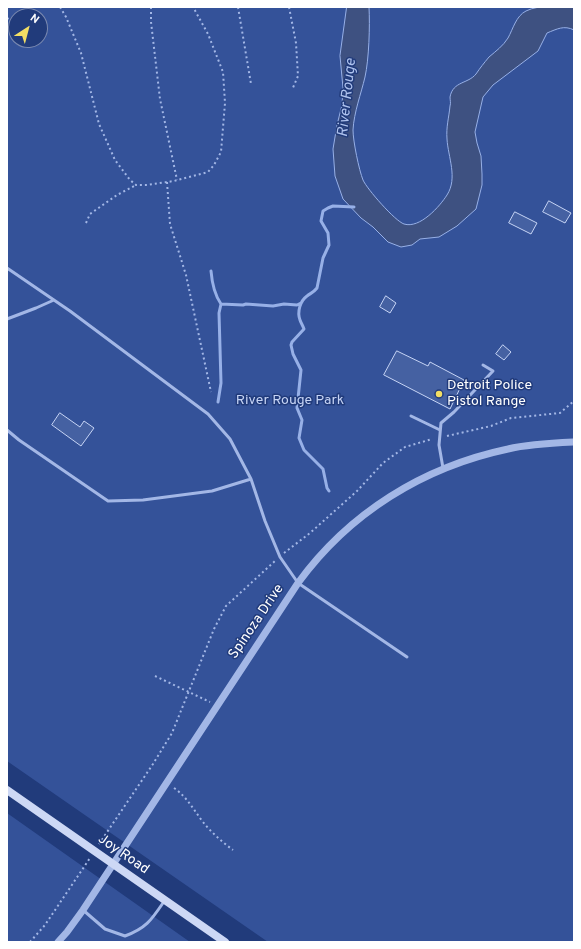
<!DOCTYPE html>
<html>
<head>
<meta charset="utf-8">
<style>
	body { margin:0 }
	#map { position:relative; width:581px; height:949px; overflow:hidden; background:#213b7b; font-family:Overpass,sans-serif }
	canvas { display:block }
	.frame { position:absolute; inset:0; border:8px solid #fff; pointer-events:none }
	.north { position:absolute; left:8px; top:8px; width:40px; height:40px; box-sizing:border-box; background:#213b7b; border:1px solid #7a89b0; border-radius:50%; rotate:36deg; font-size:11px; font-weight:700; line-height:16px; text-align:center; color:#fff }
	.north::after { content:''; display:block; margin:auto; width:14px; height:18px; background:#f2de64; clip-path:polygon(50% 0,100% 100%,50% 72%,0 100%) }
</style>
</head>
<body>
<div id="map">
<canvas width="581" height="949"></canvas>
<div class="frame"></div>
<div class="north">N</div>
</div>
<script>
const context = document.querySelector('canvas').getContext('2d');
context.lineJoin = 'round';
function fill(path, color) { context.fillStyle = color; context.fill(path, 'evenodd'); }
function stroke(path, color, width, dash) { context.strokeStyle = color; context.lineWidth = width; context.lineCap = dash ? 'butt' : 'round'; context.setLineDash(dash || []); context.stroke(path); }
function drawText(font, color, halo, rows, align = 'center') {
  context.font = font + ' Overpass,sans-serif'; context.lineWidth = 3; context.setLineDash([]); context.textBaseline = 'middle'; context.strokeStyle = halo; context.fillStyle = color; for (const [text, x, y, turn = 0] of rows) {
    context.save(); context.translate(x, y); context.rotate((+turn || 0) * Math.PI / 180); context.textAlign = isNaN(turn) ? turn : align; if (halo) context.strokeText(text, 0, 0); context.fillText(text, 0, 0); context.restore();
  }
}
const green = new Path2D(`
	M7 7H574V942H268L7 761ZM16 16H40V40H16Z
	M7 813 190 942H7Z`);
const water = new Path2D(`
	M347 7H369C370 26 369 59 365 77 361 94 354 112 353 130 353 141 359 170 363 180 367 189 395 221 404 224 420 229 440 206 447 195 458 178 448 157 447 139 446 127 449 117 450 106 451 103 450 100 450 97 453 81 468 84 476 74 480 68 484 63 489 57 496 51 503 46 508 38 513 29 516 16 526 11 540 4 559 7 574 7V30C564 25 557 29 547 33L538 51 493 85 483 97 475 132 477 143 481 156 482 174V185L476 209 457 226 439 237 420 239 412 245 401 247 388 242 373 227 361 218 343 199 335 176 333 149 337 125 342 105 343 88 340 56Z`);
const stream = new Path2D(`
	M211 271C212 283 214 294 221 304L219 313 221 383 218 402
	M221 304 243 305 246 304 273 306 284 304 297 305 301 303
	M329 491 327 488 323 469 304 450 299 438 302 420 297 408 301 370 293 354 291 345 292 342 304 329C303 326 301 323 300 320 297 312 300 301 307 296 311 293 314 292 317 288L323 258 329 245 328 233 321 221 323 211 328 208 333 206 354 207`);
const building = new Path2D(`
	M549 201 571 213 565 223 543 212Z
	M515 212 537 223 531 234 509 223Z
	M386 296 396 303 390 313 380 307Z
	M503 345 511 352 504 360 496 354Z
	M397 351 428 366 430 362 464 380 450 409 384 375Z
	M60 413 80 427 84 421 94 428 81 446 52 425Z`);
const path = new Path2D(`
	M60 7 66 17 81 53 99 124 115 160 130 180 136 185H147L174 181 208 172 214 165 221 152 225 103 223 72 208 34 193 7
	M151 7V22L160 99 177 180
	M238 7 251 84
	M289 7 296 43 298 76 292 90
	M7 18 16 23
	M167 182 170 224 186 275 211 392
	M86 223 90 214 117 195 136 185
	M447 436 491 426 511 418 560 413 574 401
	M284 553 310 533 357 491 383 463 405 447 432 439
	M155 676 210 702
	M174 788C187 797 193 809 203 822 211 832 222 842 233 850
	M99 844 153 764 172 733 214 629 226 606 275 561
	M30 942 45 925 90 858`);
const service = new Path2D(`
	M7 268 70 311 208 414 230 439 251 479 265 521 280 557 298 583 407 657
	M7 319 36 308 54 300
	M411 416 440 430
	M7 430 19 440 108 501 143 500 212 491 251 479
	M443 468 439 445 441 423 454 412 493 371 483 365
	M83 910 105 929 125 936C147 928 152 919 165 900`);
const tertiary = new Path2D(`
	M58 942 67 932 83 910 298 583C349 513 423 467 508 449 529 444 552 443 574 442`);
const secondary = new Path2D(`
	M7 790 225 942`);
const markers = [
	[439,394,4,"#f2de64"]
];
const poiNames = [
	["Detroit Police",447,386],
	["Pistol Range",447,402]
];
const parkNames = [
	["River Rouge Park",290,401]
];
const streetNames = [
	["Spinoza Drive",257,622,-56],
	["Joy Road",123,855,35]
];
const waterNames = [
	["River Rouge",348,98,-84]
];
fill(green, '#345299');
fill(water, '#3e5181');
stroke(water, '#97b0e7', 1);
stroke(stream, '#97b0e7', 3);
fill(building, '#4561a2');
stroke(building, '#c6d4f5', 1);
stroke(path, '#a3b7e6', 2, [2, 3]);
stroke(service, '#a3b7e6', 3);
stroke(tertiary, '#a3b7e6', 7);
stroke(secondary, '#cdd8f5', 8);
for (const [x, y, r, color] of markers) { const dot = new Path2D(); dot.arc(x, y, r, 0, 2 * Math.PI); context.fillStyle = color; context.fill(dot); stroke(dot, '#213b7b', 1.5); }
drawText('14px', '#fff', '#213b7b', poiNames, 'left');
drawText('14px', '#c6d4f5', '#213b7b', parkNames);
drawText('14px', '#fff', '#213b7b', streetNames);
drawText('italic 15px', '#aec2ee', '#213b7b', waterNames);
</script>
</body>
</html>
